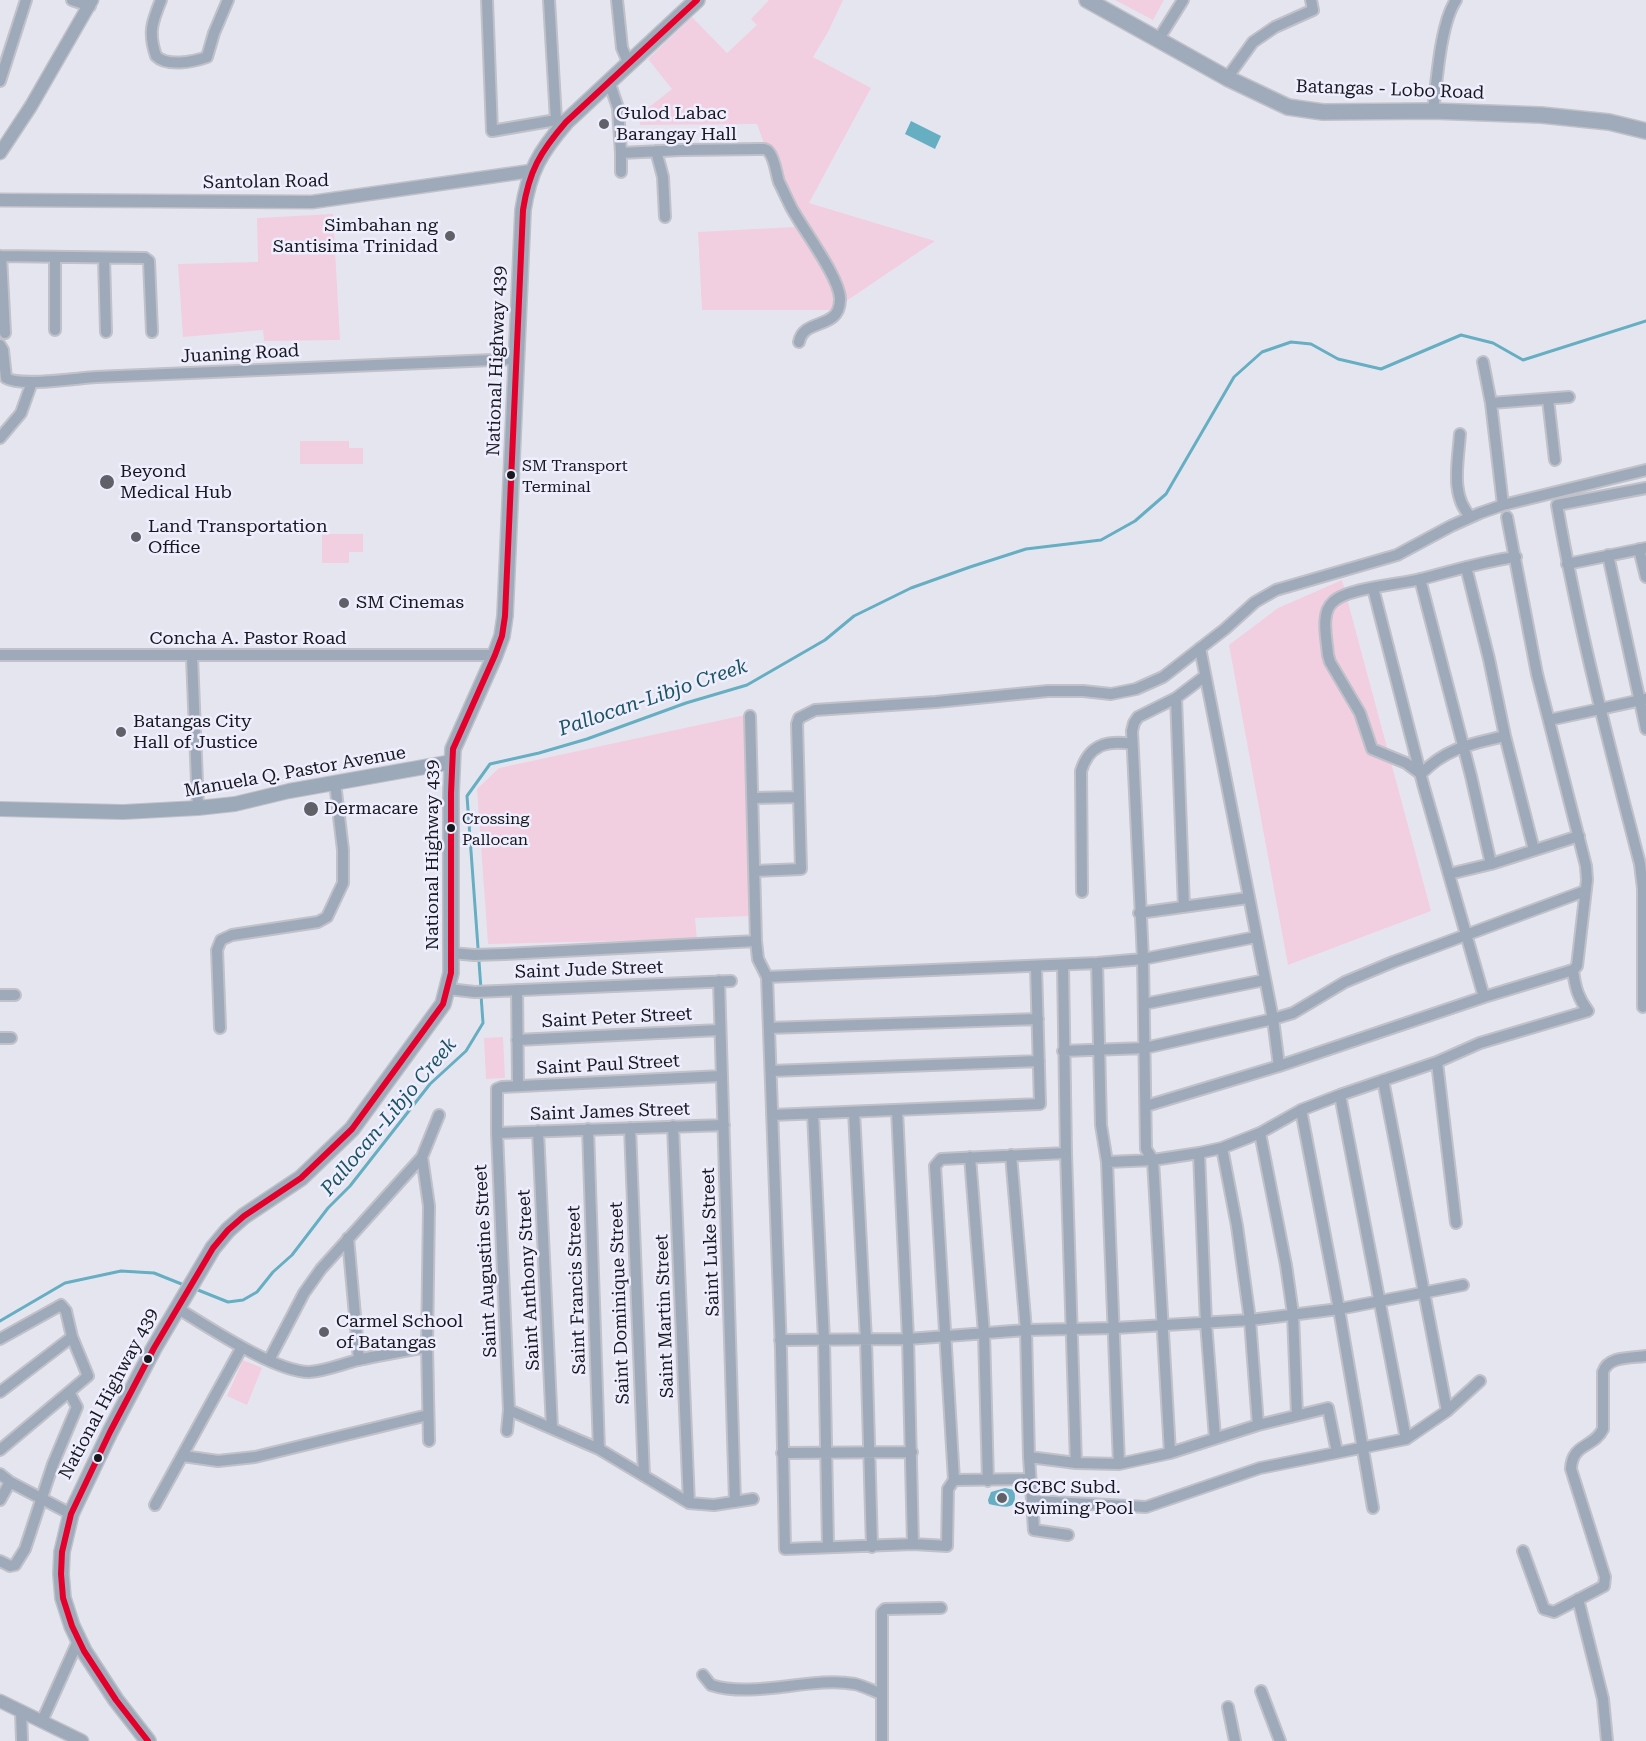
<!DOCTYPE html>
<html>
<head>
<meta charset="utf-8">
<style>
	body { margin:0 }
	canvas { display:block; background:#e5e5f0 }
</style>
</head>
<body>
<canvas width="1646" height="1741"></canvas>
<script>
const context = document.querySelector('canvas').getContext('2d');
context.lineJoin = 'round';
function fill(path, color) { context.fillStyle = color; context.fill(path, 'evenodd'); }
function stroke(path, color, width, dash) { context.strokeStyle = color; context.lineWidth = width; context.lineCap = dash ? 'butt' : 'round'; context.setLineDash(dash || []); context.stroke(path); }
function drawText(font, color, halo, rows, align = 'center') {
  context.font = font + ' "Roboto Serif",serif'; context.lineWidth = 5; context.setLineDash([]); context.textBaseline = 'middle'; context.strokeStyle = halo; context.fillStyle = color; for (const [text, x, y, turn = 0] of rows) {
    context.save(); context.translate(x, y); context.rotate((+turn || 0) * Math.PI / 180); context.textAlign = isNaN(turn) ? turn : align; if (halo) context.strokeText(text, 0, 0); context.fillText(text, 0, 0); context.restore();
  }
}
const green = new Path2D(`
	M769 0H843L828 32 813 57 871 88 809 203 935 241 833 310H702L698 232 794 227 757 124 640 125 639 115 672 89 648 59 692 17 727 53 757 25 751 19Z
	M1115 0H1164L1153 20Z
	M333 214 340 340 264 341 263 330 183 337 178 264 258 262 257 218Z
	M300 441H349V448H363V464H300Z
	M322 534H363V552H349V563H322Z
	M1342 580 1431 911 1288 965 1229 645 1278 608Z
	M745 715 751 916 695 918 697 939 488 944 477 789 499 768Z
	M503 1037 505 1078 486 1079 484 1038Z
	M243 1360 262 1368 247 1405 227 1396Z`);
const water = new Path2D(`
	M911 121 941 136 935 149 905 134Z
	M1005 1488 1014 1490C1019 1512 1003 1507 989 1504L988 1500 991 1492Z`);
const stream = new Path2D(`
	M481 989 467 796 490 764 539 753 587 739 686 703 747 685 825 640 854 616 911 588 970 567 1026 549 1101 540 1135 521 1166 494 1234 377 1262 352 1291 342 1311 344 1338 359 1381 369 1461 335 1493 343 1523 360 1646 321
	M193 1288 228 1302 243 1300 257 1292 273 1272 292 1255 328 1208 350 1186 430 1084 466 1051 483 1023 481 995
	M0 1321 65 1283 121 1271 154 1273 184 1285`);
const minor = new Path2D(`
	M72 0 90 6
	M161 0C152 22 148 33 156 56 167 67 193 62 207 57L214 33 228 0
	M487 0 492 131 556 120 566 122
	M549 0 556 120
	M617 0 622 48 628 62
	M1158 40 1183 0
	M1227 78 1253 42 1275 27 1313 10 1311 0
	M0 81 26 0
	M609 81 618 108 621 153 681 150 760 149C764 149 766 148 769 152 775 159 776 173 779 182 783 190 787 199 791 207 802 228 841 279 840 300 839 331 804 317 799 342
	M1433 111C1437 81 1440 24 1456 0
	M656 151 663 177 665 217
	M621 153V172
	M0 256 145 258 149 261 152 332
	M1 256 5 333
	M104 258 106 332
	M55 330V257
	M0 345 3 350 6 378C21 387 77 378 96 377L516 359
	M1483 362 1491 403 1503 505
	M1548 399 1555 460
	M1491 403 1569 397
	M1460 434C1458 462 1450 497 1471 517
	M0 438 21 413 32 382
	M1639 549 1646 577
	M1608 555 1646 729
	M1567 564 1646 548
	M1466 567 1489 659 1505 736 1534 850
	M1420 579 1471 776 1491 864
	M1373 588 1423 784 1484 997
	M1200 648 1273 1019 1279 1066
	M0 655H495
	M192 656 198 808
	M1176 698 1184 907
	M750 716 756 941 758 959 767 977 781 1350 785 1549 913 1544 947 1546 948 1489 954 1480 935 1166 941 1159 1066 1153
	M1549 720 1646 699
	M1505 736C1471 744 1446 748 1421 774L1406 763 1372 749 1360 713 1330 662 1328 655C1327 640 1320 613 1333 602 1346 588 1402 584 1421 579 1453 571 1484 561 1516 557
	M753 798 799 797
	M755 871 801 869 797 724 799 718 815 710 936 702 1048 691H1083L1111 694 1136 689 1163 677 1225 629 1255 602 1276 590 1397 555 1451 526 1480 513 1503 505 1646 470
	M1449 874 1491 864 1579 836
	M1082 892 1081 771C1089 745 1106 740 1132 744
	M1139 913 1248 898
	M452 953 474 955 505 954 756 941
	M1097 963 1101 1125 1107 1162 1119 1464
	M1063 966 1066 1153 1076 1463
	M767 977 1097 963 1143 959 1256 937
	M719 981 735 1502
	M448 989 475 992 731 981
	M517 990 518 1086
	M0 995H15
	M1144 1004 1265 980
	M1643 1007V889L1640 864C1609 745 1578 626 1557 505L1646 488
	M220 1028 217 950 221 940 232 935 318 922 327 917 343 883V850L335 783
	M769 1028 1038 1019
	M0 1038H11
	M517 1040 719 1030
	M1063 1051 1145 1048 1273 1019 1293 1013 1345 982 1393 962 1585 891
	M1437 1062 1456 1223
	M771 1071 1039 1061
	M1383 1080 1447 1411
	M1340 1095 1406 1439
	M1146 1106 1279 1066 1484 997 1573 970 1577 966 1587 880 1586 866 1537 674 1507 517
	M897 1110 908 1339 913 1544
	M1301 1110 1339 1309 1373 1508
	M854 1112 866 1340 872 1547
	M813 1114 824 1340 828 1547
	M772 1115 1040 1104 1036 967
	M673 1126 689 1503
	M630 1128 644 1476
	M588 1129 599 1449
	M538 1131 552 1428
	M497 1133 724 1125
	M1260 1133 1286 1265 1293 1314 1297 1415
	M1222 1148 1237 1226 1250 1320 1258 1425
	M1199 1153 1206 1323 1215 1438
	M1011 1155 1026 1330 1029 1457 1034 1530 1068 1535
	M422 1157 429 1206 427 1347 429 1441
	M970 1157 984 1333 988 1481
	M1107 1162 1153 1160 1199 1153 1222 1148 1260 1133 1301 1110 1340 1095 1437 1062 1480 1043 1588 1011C1578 998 1575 987 1573 970
	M348 1238 359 1360
	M177 1308C207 1326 275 1372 309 1372 326 1371 342 1364 358 1360 381 1355 404 1351 427 1347
	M0 1339 61 1305 66 1311 72 1337 88 1376 0 1450
	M780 1340 908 1339 1026 1330 1115 1328 1250 1320 1339 1309 1463 1285
	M269 1360 304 1293 321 1269 422 1157 439 1115
	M0 1392 72 1337
	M509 1410 599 1449 689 1503 714 1505 753 1499
	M507 1431 509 1410 497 1133V1089L502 1087 721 1076
	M782 1453 912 1452
	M1170 1453 1153 1160 1146 1149 1143 959 1132 731 1134 723 1138 717 1176 698 1205 676
	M183 1456 218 1461 255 1457 428 1415
	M1029 1457 1076 1463 1119 1464 1170 1453 1258 1425 1328 1408 1337 1452
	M0 1474 10 1482 71 1514
	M954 1480 1030 1479
	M0 1500 10 1482
	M1033 1501 1146 1507 1260 1468 1406 1439 1447 1411 1480 1381
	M155 1505 242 1347
	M1523 1551 1544 1609 1554 1612 1604 1586 1605 1577 1571 1469C1572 1443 1594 1448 1603 1429V1372C1608 1356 1631 1358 1646 1356
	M0 1561 10 1566 15 1565 25 1549 53 1464 77 1407 69 1392
	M1578 1599 1603 1699 1607 1741
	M703 1675 711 1685C755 1699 810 1676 855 1684 864 1686 873 1691 882 1694
	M1261 1691 1280 1741
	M1228 1707 1235 1741
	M21 1711 22 1741
	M42 1721 78 1641
	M882 1741V1612L885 1609 941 1608`);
const tertiary = new Path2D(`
	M0 153 31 106 92 0
	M0 200 312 202 531 171
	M0 1701 82 1741`);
const secondary = new Path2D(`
	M0 809 123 812 198 808 235 804 289 791 452 762`);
const primary = new Path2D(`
	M1087 0 1227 78 1288 107 1323 112 1433 111 1541 115 1609 122 1646 131
	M148 1741 116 1700 84 1651 72 1626 63 1598 61 1574 62 1552 71 1514 110 1432 154 1348 213 1248 228 1230 244 1216 301 1178 352 1129 443 1004 451 973V793L453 749 495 655 502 636 505 616 523 210C529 171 540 152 566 122L697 0`);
const bus1 = new Path2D(`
	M148 1741 116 1700 84 1651 72 1626 63 1598 61 1574 62 1552 71 1514 110 1432 154 1348 213 1248 228 1230 244 1216 301 1178 352 1129 443 1004 451 973V793L453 749 495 655 502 636 505 616 523 210C529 171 540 152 566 122L697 0`);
const markers = [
	[604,124,6,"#606068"],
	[450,236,6,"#606068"],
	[511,475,5,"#18181e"],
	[107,482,8,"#606068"],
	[136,537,6,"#606068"],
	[344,603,6,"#606068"],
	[121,732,6,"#606068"],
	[311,809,8,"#606068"],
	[451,828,5,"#18181e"],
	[324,1332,6,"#606068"],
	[148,1359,5,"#18181e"],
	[98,1458,5,"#18181e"],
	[1002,1498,6,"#606068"]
];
const busNames = [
	["SM Transport",522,466],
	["Terminal",522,487],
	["Crossing",462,819],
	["Pallocan",462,840]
];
const streetNames = [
	["Batangas - Lobo Road",1390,90,2],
	["Santolan Road",266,182,-1],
	["Juaning Road",240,354,-3],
	["National Highway 439",497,361,-88],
	["Concha A. Pastor Road",248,639],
	["Manuela Q. Pastor Avenue",295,772,-10],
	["National Highway 439",433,855,-90],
	["Saint Jude Street",589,970,-2],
	["Saint Peter Street",617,1018,-3],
	["Saint Paul Street",608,1065,-3],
	["Saint James Street",610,1112,-2],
	["Saint Luke Street",711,1242,-92],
	["Saint Augustine Street",486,1261,-93],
	["Saint Anthony Street",529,1280,-93],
	["Saint Francis Street",577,1290,-92],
	["Saint Dominique Street",620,1303,-92],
	["Saint Martin Street",665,1316,-92],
	["National Highway 439",109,1394,-62]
];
const poiNames = [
	["Gulod Labac",616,114],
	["Barangay Hall",616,135],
	["Simbahan ng",438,226,"right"],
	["Santisima Trinidad",438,247,"right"],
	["Beyond",120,472],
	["Medical Hub",120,493],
	["Land Transportation",148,527],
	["Office",148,548],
	["SM Cinemas",356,603],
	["Batangas City",133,722],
	["Hall of Justice",133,743],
	["Dermacare",324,809],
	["Carmel School",336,1322],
	["of Batangas",336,1343],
	["GCBC Subd.",1014,1488],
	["Swiming Pool",1014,1509]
];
const waterNames = [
	["Pallocan-Libjo Creek",653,698,-19],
	["Pallocan-Libjo Creek",389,1117,-50]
];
fill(green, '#f2cfe0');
fill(water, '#66aec2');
stroke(stream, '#66aec2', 3);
stroke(minor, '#c1c1c9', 14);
stroke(tertiary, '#c1c1c9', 15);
stroke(secondary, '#c1c1c9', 16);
stroke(primary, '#c1c1c9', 18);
stroke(minor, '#9eaaba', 10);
stroke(tertiary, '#9eaaba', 12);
stroke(secondary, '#9ba9b9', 14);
stroke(primary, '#9fabba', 15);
stroke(bus1, '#e4002b', 6);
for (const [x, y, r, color] of markers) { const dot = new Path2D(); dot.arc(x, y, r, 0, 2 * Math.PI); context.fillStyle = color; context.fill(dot); stroke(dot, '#eeeefe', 2); }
drawText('16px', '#18181e', '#eeeefe', busNames, 'left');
drawText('18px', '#18181e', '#eeeefe', streetNames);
drawText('18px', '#18181e', '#eeeefe', poiNames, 'left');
drawText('italic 20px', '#1d5461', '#eeeefe', waterNames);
</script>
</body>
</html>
